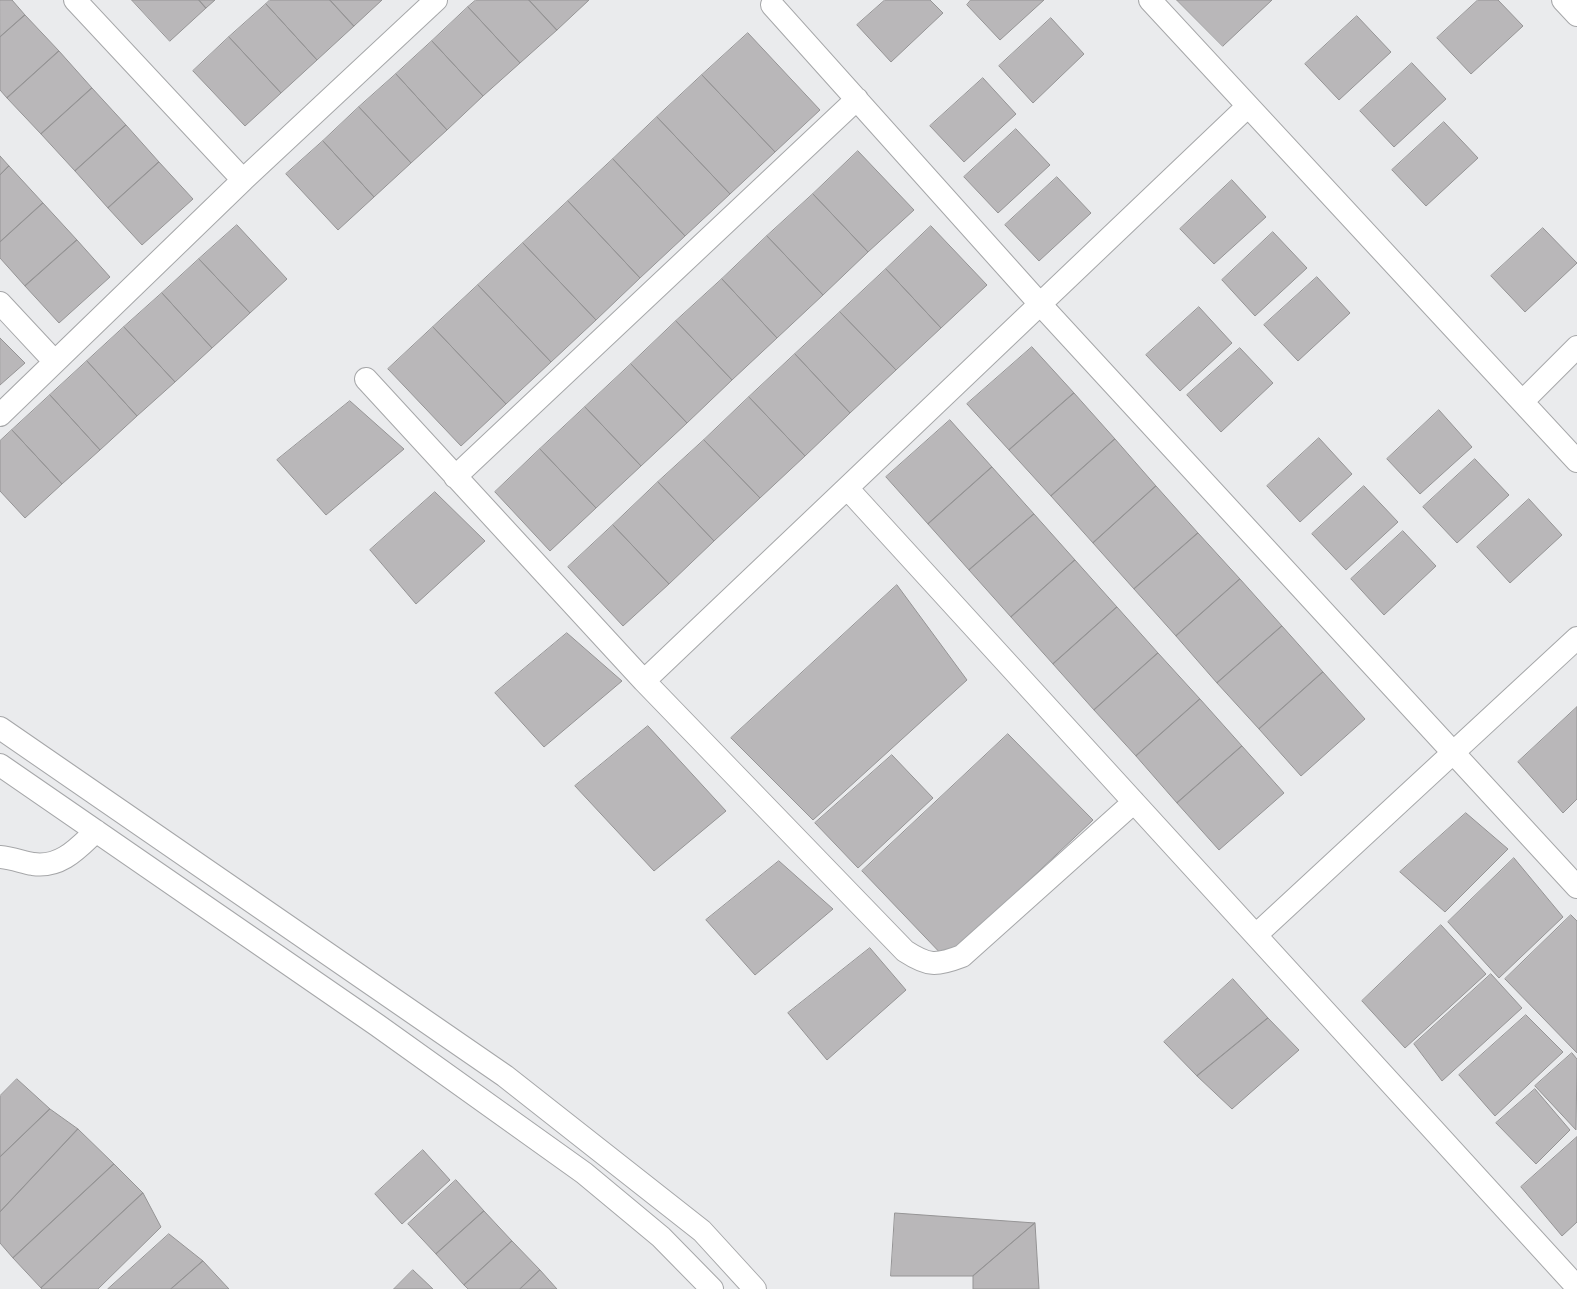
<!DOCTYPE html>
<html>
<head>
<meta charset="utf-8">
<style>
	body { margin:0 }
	canvas { display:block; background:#eaebed }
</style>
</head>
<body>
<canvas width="1577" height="1289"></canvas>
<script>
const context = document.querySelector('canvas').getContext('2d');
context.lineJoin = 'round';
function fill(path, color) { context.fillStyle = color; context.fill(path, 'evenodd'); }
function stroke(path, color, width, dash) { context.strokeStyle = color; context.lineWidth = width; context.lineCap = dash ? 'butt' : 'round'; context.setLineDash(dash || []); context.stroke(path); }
const building = new Path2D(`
	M0 0H12L25 15 0 37Z
	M132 0H199L206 8 170 41Z
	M199 0H215L206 8Z
	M270 0H330L354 26 317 60 266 4Z
	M330 0H382L354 26Z
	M476 0H529L557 30 520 63 468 7Z
	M529 0H589L557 30Z
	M885 0H930L943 13 891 62 857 25Z
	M971 0H1044L1000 40 967 5Z
	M1177 0H1272L1223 46Z
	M1478 0H1498L1523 26 1471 74 1437 38Z
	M266 4 317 60 281 93 229 37Z
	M468 7 520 63 483 96 432 41Z
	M25 15 59 51 7 98 0 90V37Z
	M1357 16 1391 52 1339 100 1305 64Z
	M1051 18 1084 54 1033 103 999 66Z
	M748 33 820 110 775 152 702 75Z
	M229 37 281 93 245 126 193 71Z
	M432 41 483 96 447 130 396 74Z
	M59 51 92 88 41 134 7 98Z
	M1412 63 1446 99 1394 147 1360 111Z
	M396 74 447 130 411 163 359 107Z
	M702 75 775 152 730 194 657 117Z
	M983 78 1016 114 964 162 930 126Z
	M92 88 126 125 75 171 41 134Z
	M359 107 411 163 374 197 323 141Z
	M657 117 730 194 685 236 613 159Z
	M1444 122 1478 158 1426 206 1392 170Z
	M126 125 159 162 108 208 75 171Z
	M1016 129 1050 165 998 213 964 177Z
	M323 141 374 197 338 230 286 174Z
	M858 151 914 210 868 252 813 194Z
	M0 156 9 166 0 175Z
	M613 159 685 236 640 278 568 201Z
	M159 162 193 199 142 245 108 208Z
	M9 166 43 203 0 242V175Z
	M1057 177 1091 213 1039 261 1005 225Z
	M1232 180 1266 217 1214 264 1180 229Z
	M813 194 868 252 823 295 767 236Z
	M568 201 640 278 596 320 523 243Z
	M43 203 77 240 25 286 0 258V242Z
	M237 225 287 279 250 313 199 259Z
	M931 226 987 285 941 328 886 269Z
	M1543 228 1577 263 1525 312 1491 276Z
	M1273 232 1307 268 1255 316 1222 280Z
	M767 236 823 295 777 338 722 279Z
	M77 240 110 277 59 323 25 286Z
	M523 243 596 320 551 362 478 285Z
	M199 259 250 313 212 348 162 293Z
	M886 269 941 328 896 370 840 312Z
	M1317 277 1350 313 1298 361 1264 325Z
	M722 279 777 338 732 380 676 321Z
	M478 285 551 362 506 404 433 327Z
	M162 293 212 348 175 382 124 327Z
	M1199 307 1232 343 1180 391 1146 355Z
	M840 312 896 370 850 413 795 354Z
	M676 321 732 380 687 423 631 364Z
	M124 327 175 382 137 416 87 361Z
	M433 327 506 404 461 446 388 369Z
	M0 338 25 363 0 385Z
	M1032 347 1074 393 1009 450 967 404Z
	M1240 348 1273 383 1221 432 1187 395Z
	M795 354 850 413 805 456 749 397Z
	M87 361 137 416 100 450 50 395Z
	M631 364 687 423 641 466 585 407Z
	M1074 393 1115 439 1051 496 1009 450Z
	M50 395 100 450 62 484 12 430Z
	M749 397 805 456 760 498 704 440Z
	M350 401 404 449 326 515 277 460Z
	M585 407 641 466 596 508 540 449Z
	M1439 410 1472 447 1420 494 1387 459Z
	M950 420 992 467 928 524 886 477Z
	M12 430 62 484 25 518 0 491V441Z
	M1319 438 1352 474 1300 522 1267 486Z
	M1115 439 1156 486 1093 543 1051 496Z
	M704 440 760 498 714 541 658 482Z
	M540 449 596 508 550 551 495 492Z
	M1475 459 1509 495 1457 543 1423 507Z
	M992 467 1034 514 969 570 928 524Z
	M658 482 714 541 669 584 613 525Z
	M1156 486 1198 533 1134 589 1093 543Z
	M1364 486 1398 522 1346 570 1312 534Z
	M435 492 485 541 416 604 370 550Z
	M1529 499 1562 535 1510 583 1477 547Z
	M1034 514 1075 560 1011 617 969 570Z
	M613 525 669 584 623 626 568 567Z
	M1403 531 1436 566 1384 615 1351 579Z
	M1198 533 1240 579 1176 636 1134 589Z
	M1075 560 1117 607 1053 664 1011 617Z
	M1240 579 1282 626 1217 683 1176 636Z
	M897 585 967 680 813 820 731 738Z
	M1117 607 1158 653 1094 710 1053 664Z
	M1282 626 1323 672 1259 729 1217 683Z
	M567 633 622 681 544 747 495 693Z
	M1158 653 1200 699 1136 756 1094 710Z
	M1323 672 1365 719 1301 776 1259 729Z
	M1200 699 1242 746 1177 803 1136 756Z
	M1577 707V799L1563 813 1518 762Z
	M648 726 726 811 654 871 575 786Z
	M1008 734 1093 820 946 959 862 871Z
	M1242 746 1284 793 1219 850 1177 803Z
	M892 755 933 798 858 868 815 823Z
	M1466 813 1508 849 1445 912 1400 872Z
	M1514 858 1563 917 1499 978 1448 922Z
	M779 861 833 909 755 975 706 920Z
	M1571 915 1577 921V1053L1505 979Z
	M1441 925 1486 974 1405 1048 1362 1001Z
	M870 948 906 990 827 1060 788 1013Z
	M1491 974 1522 1008 1442 1081 1414 1044Z
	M1233 979 1268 1018 1197 1076 1164 1042Z
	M1526 1015 1563 1052 1495 1116 1459 1075Z
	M1268 1018 1299 1050 1232 1109 1197 1076Z
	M1572 1053 1577 1059 1576 1130 1535 1086Z
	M17 1079 50 1109 0 1157V1096Z
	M1535 1089 1570 1130 1536 1164 1496 1123Z
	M50 1109 78 1129 0 1212V1157Z
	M78 1129 114 1164 13 1258 0 1243V1212Z
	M1577 1137V1222L1562 1236 1521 1187Z
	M423 1150 450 1180 402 1224 375 1194Z
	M114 1164 143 1193 41 1288 13 1258Z
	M456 1180 484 1211 436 1254 408 1224Z
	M143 1193 161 1227 98 1289H42L41 1288Z
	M484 1211 512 1241 464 1285 436 1254Z
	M895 1213 1035 1223 973 1276H891Z
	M1035 1223 1039 1289H973V1276Z
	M169 1234 203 1261 171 1289H108Z
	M512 1241 540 1270 520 1289H468L464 1285Z
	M203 1261 229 1289H171Z
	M413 1270 433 1289H394Z
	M540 1270 557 1289H520Z`);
const minor = new Path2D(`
	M1150 0 1577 461
	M1563 0 1577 15
	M772 5 1040 304 1577 887
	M1248 106 847 488 1577 1287
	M243 180 436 0
	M0 303 55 362
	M366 379 644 681 905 951C928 966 936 966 962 956L1134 802
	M1523 401 1577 347
	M0 415 243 180 75 0
	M455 477 857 99
	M644 681 847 488
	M0 728 505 1076 702 1231 755 1289
	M0 765 377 1025 584 1173 661 1237 712 1289
	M0 857C12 858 22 862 33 864 61 868 78 848 96 831
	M1256 935 1577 638`);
fill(building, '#b9b7b9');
stroke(building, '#959495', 1);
stroke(minor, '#a6a7a9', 24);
stroke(minor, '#fff', 22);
</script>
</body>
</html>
